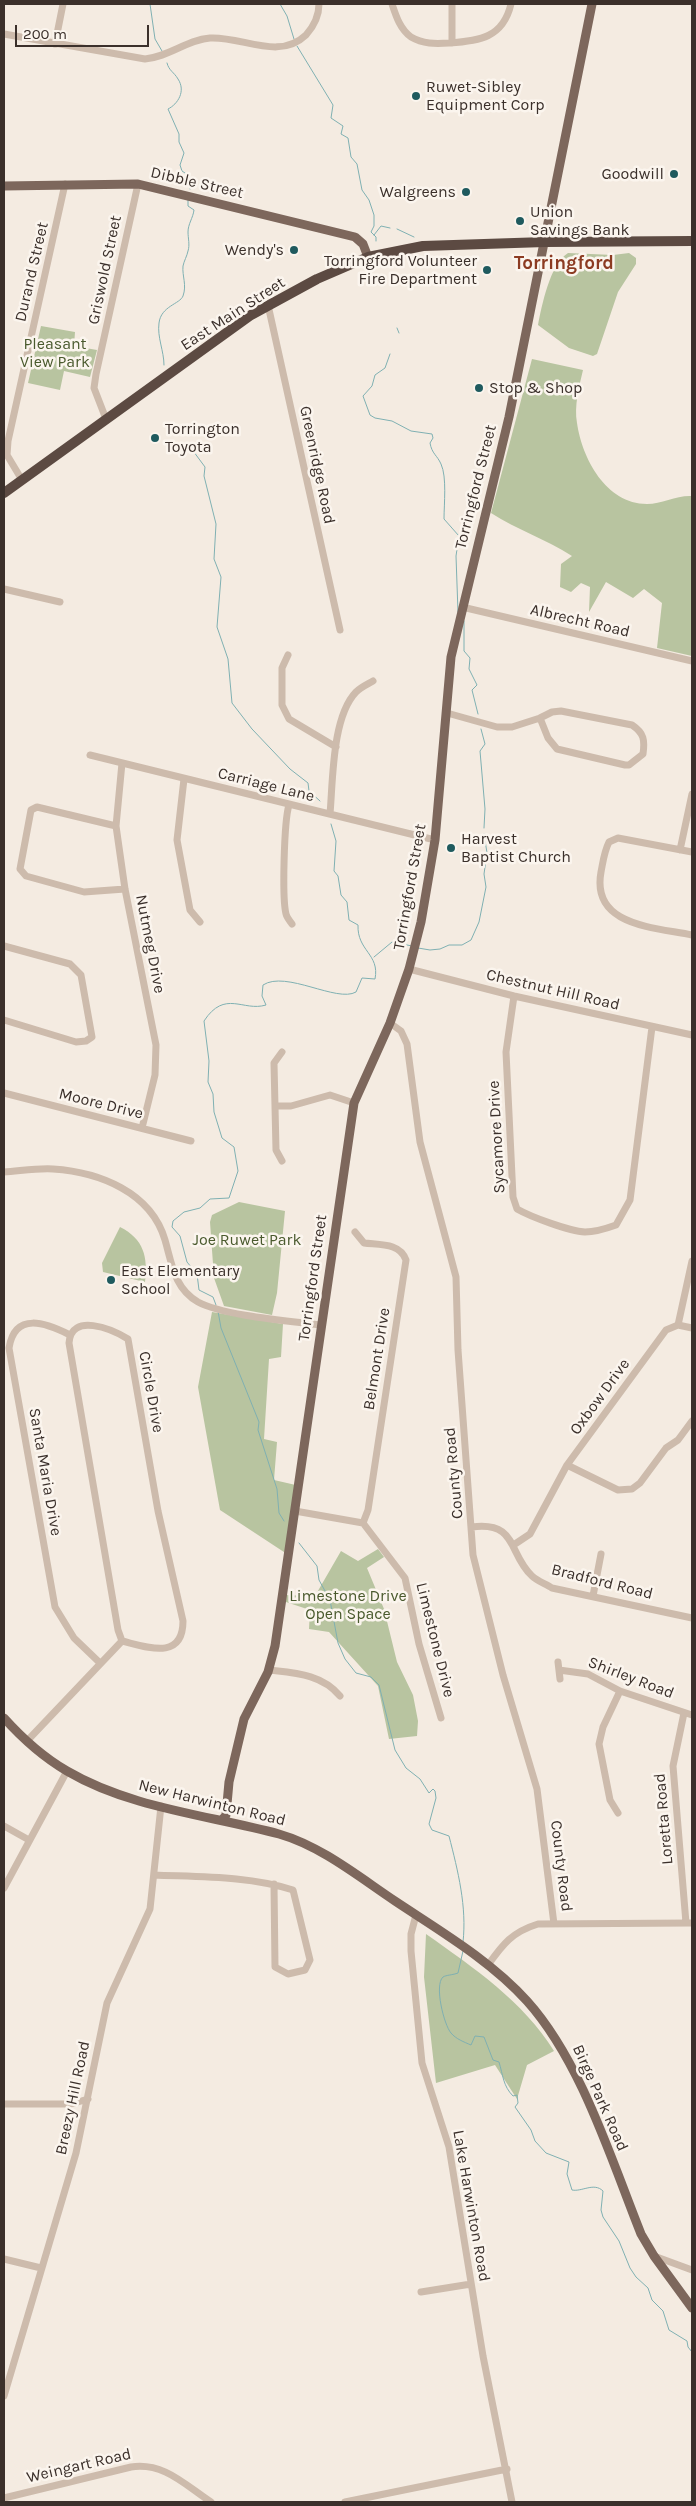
<!DOCTYPE html>
<html>
<head>
<meta charset="utf-8">
<style>
	body { margin:0 }
	#map { position:relative; width:696px; height:2506px; overflow:hidden; background:#f4ebe1; font-family:Karla,sans-serif }
	canvas { display:block }
	.frame { position:absolute; inset:0; border:5px solid #3b302b; pointer-events:none }
	.scale { position:absolute; left:15px; top:25px; width:134px; height:22px; box-sizing:border-box; border:2px solid #3b302b; border-top:0; padding-left:6px; font-size:15px; line-height:18px; white-space:nowrap; color:#3b302b; -webkit-text-stroke:4px #fbf5ee; paint-order:stroke }
</style>
</head>
<body>
<div id="map">
<canvas width="696" height="2506"></canvas>
<div class="frame"></div>
<div class="scale">200 m</div>
</div>
<script>
const context = document.querySelector('canvas').getContext('2d');
context.lineJoin = 'round';
function fill(path, color) { context.fillStyle = color; context.fill(path, 'evenodd'); }
function stroke(path, color, width, dash) { context.strokeStyle = color; context.lineWidth = width; context.lineCap = dash ? 'butt' : 'round'; context.setLineDash(dash || []); context.stroke(path); }
function drawText(font, color, halo, rows, align = 'center') {
  context.font = font + ' Karla,sans-serif'; context.lineWidth = 5; context.setLineDash([]); context.textBaseline = 'middle'; context.strokeStyle = halo; context.fillStyle = color; for (const [text, x, y, turn = 0] of rows) {
    context.save(); context.translate(x, y); context.rotate((+turn || 0) * Math.PI / 180); context.textAlign = isNaN(turn) ? turn : align; if (halo) context.strokeText(text, 0, 0); context.fillText(text, 0, 0); context.restore();
  }
}
const green = new Path2D(`
	M568 253 613 255 629 253 636 258V264L618 292 597 354 593 356 569 348 538 325C542 305 550 264 568 253Z
	M41 326 75 332 74 346 97 350 90 377 64 371 60 390 28 383Z
	M532 359 583 370C579 387 574 406 577 423 582 458 606 504 647 504 662 504 677 495 692 496V656L657 648 662 603 644 589 633 598 606 582 589 612 590 587 581 583 571 592 560 587 561 564 572 556C546 539 517 530 491 513Z
	M239 1202 285 1211 277 1293 272 1315 224 1306 214 1278 210 1222 212 1215Z
	M120 1227C144 1239 148 1257 145 1282L103 1272 102 1263Z
	M212 1312 283 1324 281 1357 269 1359 264 1439 277 1442 274 1480 300 1486 290 1556 220 1510 198 1387Z
	M378 1549 384 1557 367 1568 384 1609 397 1662 413 1695 418 1721 417 1736 389 1739 378 1686 329 1632 309 1629 310 1610 283 1601 284 1595 315 1596 341 1551 358 1561Z
	M426 1934C474 1968 523 2001 554 2051L527 2065 517 2099 495 2065 436 2083 424 1977Z`);
const stream = new Path2D(`
	M150 4 155 39 162 51
	M280 4 287 16 294 39
	M297 46 333 105 331 118 343 126 341 134 348 138 351 157 357 164 362 190 369 200 374 215V226L371 232 376 237V241
	M167 63C169 71 174 72 178 79 186 91 178 104 168 109L179 134V142L184 153 180 165 182 171 188 175 190 189
	M397 229 414 237
	M374 235 381 226 390 228
	M397 328 399 333
	M390 354 385 368 375 375 372 386 363 396 370 415 375 418 392 421 411 431 432 434 433 438 430 443C432 454 437 455 441 464 447 477 444 504 444 519L459 536 456 556 458 612
	M164 365C164 351 157 337 159 323 161 306 180 304 183 296 187 285 182 276 183 266 184 261 187 256 188 251 190 245 188 238 188 232 188 224 193 218 194 210L188 206V200
	M188 444 205 467 204 476 216 524 214 559 221 577 217 627 228 659 232 703 252 729 290 769 308 783 309 791 320 801
	M464 621V651L470 658 469 669 477 685 472 690 478 714
	M481 729 485 744 480 751 485 809 484 828
	M418 948 430 950 440 949 449 945H462L471 940 479 922 486 887 484 874 487 853 484 834
	M374 957 392 942 412 946
	M216 1305 213 1297 199 1290 197 1274 187 1262 180 1236 172 1227 173 1221 184 1212 200 1208 210 1199 229 1198 238 1171 234 1147 222 1138 214 1112 213 1094 208 1082 209 1061 204 1021C225 989 243 1012 266 1005L262 996 263 985C286 970 337 1003 356 992L362 978 375 979C380 954 357 951 358 925L349 920 347 902 341 895 338 876 334 871 336 841 331 824
	M218 1311 221 1328 259 1422 258 1430 277 1489 279 1513 284 1521
	M299 1543 317 1566 319 1580 330 1600 338 1643 345 1659 356 1673 371 1677 379 1685 395 1750 406 1768 420 1779 429 1793 433 1789 435 1791 436 1798 429 1824 432 1830 449 1836C458 1871 467 1907 463 1942
	M463 1951 458 1973C453 1975 446 1975 443 1977 434 1985 444 2025 451 2033 456 2039 464 2042 471 2045L475 2036 484 2037 493 2060 499 2062C503 2075 503 2086 513 2096L517 2095 518 2103 515 2107 531 2130 535 2141 546 2153 569 2162 567 2174 572 2190C582 2192 594 2182 603 2191L601 2210 603 2217 619 2241 630 2268 636 2277 648 2288 652 2300 663 2311 669 2330 687 2341 688 2347 692 2352`);
const minor = new Path2D(`
	M392 4C396 16 400 29 411 37 423 44 435 44 449 43 479 41 503 38 511 4
	M452 4V43
	M4 34 145 59C169 57 186 40 210 38 242 36 279 61 306 35 314 26 319 16 319 4
	M55 44 63 4
	M268 305 340 630
	M106 419 94 388 96 374 138 184
	M22 480 7 455 8 441 65 184
	M4 589 60 602
	M462 607 692 661
	M288 655 282 668V705L289 719 336 747
	M561 711 632 725C644 733 645 740 643 754L629 765H625L557 749 548 738 540 718 552 712Z
	M447 713 497 727H512L540 718
	M90 755 435 840
	M122 763 116 826 125 889 156 1045 155 1075 142 1128
	M184 779 177 840 190 910 200 922
	M289 805C284 821 282 898 286 914 287 918 290 921 292 924
	M330 814C333 780 332 717 356 692 361 687 368 684 373 681
	M116 826 37 807 31 810 20 869 26 876 84 892 125 889
	M680 850 692 794
	M692 852 618 838 609 842C604 852 603 862 601 872 591 926 654 927 692 935
	M4 946 70 964 81 975 92 1037 86 1041 76 1042 4 1020
	M409 969 514 996 692 1035
	M514 996 506 1052 513 1197 517 1209C531 1217 569 1231 585 1232 596 1232 605 1229 616 1225L630 1200 652 1027
	M390 1023 401 1031 407 1044 420 1142 456 1277 458 1350 473 1555 503 1675 537 1789 554 1924
	M4 1093 191 1141
	M275 1106H291L330 1095 354 1103
	M282 1161 276 1150 274 1063 282 1052
	M4 1172C20 1171 37 1168 53 1169 99 1172 151 1192 165 1240 172 1264 174 1288 198 1302 224 1316 291 1321 322 1325
	M355 1232 364 1243C380 1245 400 1243 406 1260L368 1510 363 1523
	M678 1325 692 1328
	M70 1335C46 1323 15 1311 9 1348L55 1607 74 1638 100 1663
	M567 1465 618 1490 632 1489 640 1483 666 1448 678 1440 692 1421
	M295 1511 363 1523
	M363 1523 405 1578 419 1644 441 1718
	M472 1527C518 1521 508 1554 532 1576 537 1581 546 1584 552 1588L692 1618
	M515 1544 530 1534 567 1465 666 1330 678 1325 692 1261
	M593 1596 601 1554
	M558 1662 560 1679
	M269 1670C295 1673 322 1674 340 1696
	M559 1670 588 1674 620 1691 692 1715
	M684 1713 673 1766 686 1923
	M27 1741 122 1641C147 1647 183 1661 183 1621L158 1511 128 1339C112 1329 71 1312 69 1343L118 1630 122 1641
	M618 1813 610 1800 599 1744 603 1727 620 1691
	M4 1826 29 1840
	M154 1875C201 1877 249 1876 293 1890L310 1960 305 1970 288 1974 275 1967 274 1884
	M4 1888 67 1771
	M416 1915 411 1934V1951L422 2063 449 2147 483 2356 512 2502
	M488 1965C503 1944 512 1932 538 1924L692 1923
	M4 2104H71L88 2099
	M654 2256 692 2270
	M4 2259 41 2268
	M421 2292 471 2284
	M4 2396 76 2153 107 2003 150 1909 161 1806
	M4 2498 131 2467C164 2462 185 2485 211 2502
	M345 2502 507 2469`);
const major = new Path2D(`
	M4 186 138 184 355 237 363 244 368 257
	M4 1718C22 1738 43 1757 67 1771 130 1808 208 1815 279 1834 321 1846 359 1877 395 1901 440 1931 490 1960 527 2001 581 2061 611 2159 641 2234L654 2256 692 2308
	M222 1820 226 1815 229 1782 244 1719 268 1672 275 1646 354 1103 390 1023 409 969 421 922 435 840 451 657 509 417 592 4`);
const highway = new Path2D(`
	M4 493 251 315 317 279 368 257 423 246 545 242 692 241`);
const markers = [
	[416,96,5,"#1f5a5e"],
	[674,174,5,"#1f5a5e"],
	[466,192,5,"#1f5a5e"],
	[520,221,5,"#1f5a5e"],
	[294,250,5,"#1f5a5e"],
	[487,270,5,"#1f5a5e"],
	[479,388,5,"#1f5a5e"],
	[155,438,5,"#1f5a5e"],
	[451,848,5,"#1f5a5e"],
	[111,1280,5,"#1f5a5e"]
];
const poiNames = [
	["Ruwet-Sibley",426,87],
	["Equipment Corp",426,105],
	["Goodwill",664,174,"right"],
	["Walgreens",456,192,"right"],
	["Union",530,212],
	["Savings Bank",530,230],
	["Wendy's",284,250,"right"],
	["Torringford Volunteer",477,261,"right"],
	["Fire Department",477,279,"right"],
	["Stop & Shop",489,388],
	["Torrington",165,429],
	["Toyota",165,447],
	["Harvest",461,839],
	["Baptist Church",461,857],
	["East Elementary",121,1271],
	["School",121,1289]
];
const streetNames = [
	["Dibble Street",197,183,13],
	["Griswold Street",105,270,-78],
	["Durand Street",32,272,-77],
	["East Main Street",233,314,-33],
	["Greenridge Road",317,465,78],
	["Torringford Street",476,487,-76],
	["Albrecht Road",580,621,13],
	["Carriage Lane",266,785,14],
	["Torringford Street",410,887,-80],
	["Nutmeg Drive",150,944,79],
	["Chestnut Hill Road",553,990,13],
	["Moore Drive",101,1104,14],
	["Sycamore Drive",497,1137,-93],
	["Torringford Street",313,1278,-82],
	["Belmont Drive",377,1359,-81],
	["Circle Drive",151,1392,80],
	["Oxbow Drive",600,1397,-54],
	["Santa Maria Drive",45,1472,80],
	["County Road",454,1473,-95],
	["Bradford Road",602,1582,14],
	["Limestone Drive",435,1640,76],
	["Shirley Road",631,1678,21],
	["New Harwinton Road",212,1803,14],
	["Loretta Road",664,1819,-95],
	["County Road",561,1866,83],
	["Breezy Hill Road",73,2098,-78],
	["Birge Park Road",600,2098,66],
	["Lake Harwinton Road",471,2206,80],
	["Weingart Road",79,2466,-13]
];
const parkNames = [
	["Pleasant",55,344],
	["View Park",55,362],
	["Joe Ruwet Park",247,1240],
	["Limestone Drive",348,1596],
	["Open Space",348,1614]
];
const quarterNames = [
	["Torringford",564,264]
];
fill(green, '#b8c4a0');
stroke(stream, '#7fb0b2', 1);
stroke(minor, '#cdbbac', 7);
stroke(major, '#7d675c', 9);
stroke(highway, '#5c4a42', 10);
for (const [x, y, r, color] of markers) { const dot = new Path2D(); dot.arc(x, y, r, 0, 2 * Math.PI); context.fillStyle = color; context.fill(dot); stroke(dot, '#fbf5ee', 2); }
drawText('16px', '#3b302b', '#fbf5ee', poiNames, 'left');
drawText('16px', '#3b302b', '#fbf5ee', streetNames);
drawText('16px', '#4a5a2e', '#fbf5ee', parkNames);
drawText('bold 19px', '#8c3b22', '#fbf5ee', quarterNames);
</script>
</body>
</html>
